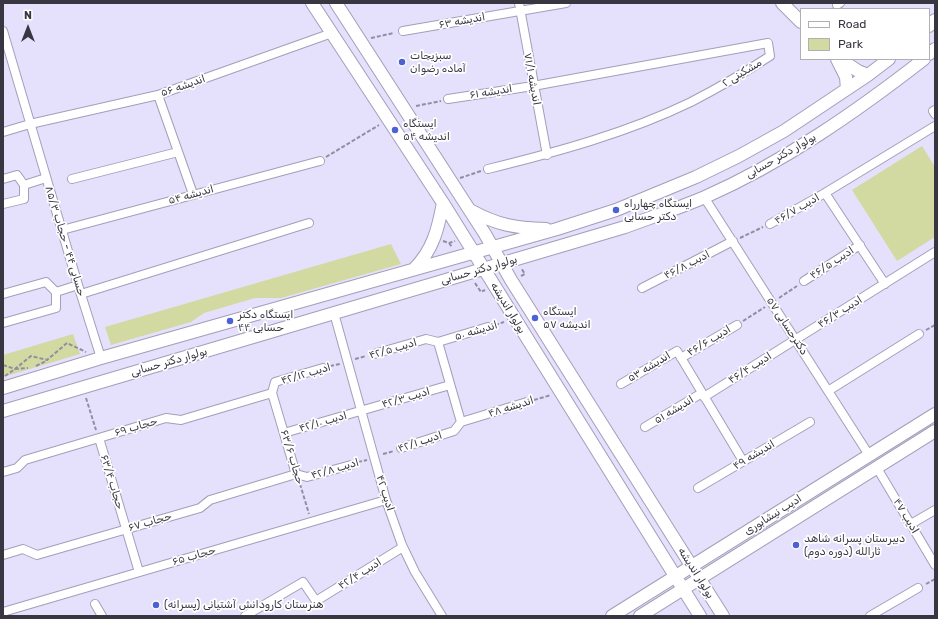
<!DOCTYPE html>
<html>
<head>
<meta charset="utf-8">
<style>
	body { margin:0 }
	#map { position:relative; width:938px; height:619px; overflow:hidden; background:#e5e0fc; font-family:Rubik,sans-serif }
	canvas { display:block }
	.frame { position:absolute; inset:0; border:4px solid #393642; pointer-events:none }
	.legend { position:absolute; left:800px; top:8px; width:130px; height:52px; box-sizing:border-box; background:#fff; border:1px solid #b0afb3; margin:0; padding:5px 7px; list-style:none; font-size:12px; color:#393642 }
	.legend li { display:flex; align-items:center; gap:8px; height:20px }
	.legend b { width:20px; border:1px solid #b0afb3 }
	.north { position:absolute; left:8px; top:8px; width:40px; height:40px; -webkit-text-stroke:3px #fff; paint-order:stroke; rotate:0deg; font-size:11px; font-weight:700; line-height:16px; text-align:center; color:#393642 }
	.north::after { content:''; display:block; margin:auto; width:14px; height:18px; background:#393642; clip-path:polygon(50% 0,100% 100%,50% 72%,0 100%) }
</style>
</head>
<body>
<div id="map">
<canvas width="938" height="619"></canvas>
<div class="frame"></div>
<ul class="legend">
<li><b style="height:5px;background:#fff"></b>Road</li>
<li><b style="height:11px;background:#d3daa1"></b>Park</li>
</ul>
<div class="north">N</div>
</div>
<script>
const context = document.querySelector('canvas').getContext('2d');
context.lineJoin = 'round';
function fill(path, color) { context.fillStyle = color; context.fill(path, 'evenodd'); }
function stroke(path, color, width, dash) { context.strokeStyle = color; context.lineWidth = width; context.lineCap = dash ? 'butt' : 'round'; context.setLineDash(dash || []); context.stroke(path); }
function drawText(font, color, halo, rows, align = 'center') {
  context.font = font + ' Rubik,Cairo,sans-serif'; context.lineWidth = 3.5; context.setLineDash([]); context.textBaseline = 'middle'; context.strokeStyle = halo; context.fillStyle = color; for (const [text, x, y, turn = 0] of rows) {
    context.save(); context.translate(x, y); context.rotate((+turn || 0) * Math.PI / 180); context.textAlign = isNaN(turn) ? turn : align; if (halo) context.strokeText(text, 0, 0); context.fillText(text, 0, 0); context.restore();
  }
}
const green = new Path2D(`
	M922 146 935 167V237L897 261 852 190Z
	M391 244 401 264 281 298H255L204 313 191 322 111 345 105 327Z
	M73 334 80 354 3 377V355Z`);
const path = new Path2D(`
	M371 38 394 33
	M416 106 441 101
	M326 157 379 125
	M460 178 481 171
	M740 238 763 227
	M443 241 449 243 455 241
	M449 243 452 247
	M521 276 525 274 521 268
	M475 283 481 292 485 290
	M779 298 797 286
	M743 321 765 307
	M495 325 504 322
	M926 330 935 325
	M355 359 366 356
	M3 365 15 369 31 356 47 360 67 343 86 352
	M36 366 46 361
	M330 366 340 364
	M5 376 15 369 28 368
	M86 398 96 430
	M534 400 551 395
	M383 454 394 451
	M358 462 367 460
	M300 484 309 514
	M926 584 935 579`);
const street = new Path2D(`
	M519 3 547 155
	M837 5 840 3
	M3 31 78 285 101 358
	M403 31 566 3
	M158 95 193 194
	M448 99 533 86 768 43 770 56C744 73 718 88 691 102 627 133 557 152 488 169
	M935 110 933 111 935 114
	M3 132 30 124 158 95 332 33
	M3 179 17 175 24 185V199L3 204
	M72 179 178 152
	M24 185 46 178
	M825 193 885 284
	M704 197 869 455
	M770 224 825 193 935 126
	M62 230 320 161
	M804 281 860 245
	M642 288 733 241
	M56 292 78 285
	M3 294 46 282 56 292V308L3 323
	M81 294 309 223
	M334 313 386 500 402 545 415 572 442 616
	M438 342 461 422
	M438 342 488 327
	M374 354 426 339 438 342
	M681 358 737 325
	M621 384 677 351 743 461
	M828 391 919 334
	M272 393 296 474
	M272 393 275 382 323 368
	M704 397 935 252
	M461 422 527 402
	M645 427 702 393
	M284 433 450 385
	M99 438 139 572
	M401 448 454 431 461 422
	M877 468 935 565
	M3 472 17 468 25 460 166 418 181 420 272 393
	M296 474 307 477 351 465
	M698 488 810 422
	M911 524 935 510
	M3 555 23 549 37 555 200 508 210 500 296 474
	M95 604 102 616
	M3 612 386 500
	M245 616 303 582 316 601 403 547
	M870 616 918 588`);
const secondary = new Path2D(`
	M312 3 443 203 700 616
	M336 3 485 234 511 280 723 616
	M782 3 801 22
	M929 26 935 20
	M929 54 935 49
	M837 59 846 77 847 89
	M840 59 858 71 868 75
	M470 210C497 225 515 228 546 229
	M414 269C433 250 438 229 443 203
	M3 388 101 358 557 229 616 210 696 177 739 156 784 131 868 75 889 59
	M3 411 625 227C652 217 679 208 705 197 784 162 856 112 924 59
	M612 616 935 414
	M640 616 935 431`);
const markers = [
	[402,62,4,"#4d61d6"],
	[395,130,4,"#4d61d6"],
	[616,210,4,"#4d61d6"],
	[535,318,4,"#4d61d6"],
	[230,321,4,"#4d61d6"],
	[796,545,4,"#4d61d6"],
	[156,605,4,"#4d61d6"]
];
const streetNames = [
	["اندیشه ۶۳",462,21,-10],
	["مشکینی ۲",742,73,-31],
	["اندیشه ۷۱/۱",532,79,80],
	["اندیشه ۵۶",183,86,-19],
	["اندیشه ۶۱",491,92,-9],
	["بولوار دکتر حسابی",781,156,-30],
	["اندیشه ۵۴",191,195,-15],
	["ادیب ۴۶/۷",797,209,-30],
	["حسابی ۴۴ - حجاب ۸۵/۳",65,241,73],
	["ادیب ۴۶/۵",832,263,-33],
	["ادیب ۴۶/۸",687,265,-27],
	["بولوار دکتر حسابی",479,270,-16],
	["بولوار اندیشه",508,308,59],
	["ادیب ۴۶/۳",840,312,-32],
	["دکترحسابی ۵۷",787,326,57],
	["اندیشه ۵۰",476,331,-16],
	["ادیب ۴۶/۶",709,341,-31],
	["ادیب ۴۲/۵",393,349,-16],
	["بولوار دکتر حسابی",169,362,-16],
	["اندیشه ۵۳",649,367,-31],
	["ادیب ۴۶/۴",750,368,-32],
	["ادیب ۴۲/۱۲",306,374,-16],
	["ادیب ۴۲/۳",406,398,-16],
	["اندیشه ۴۸",511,407,-17],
	["اندیشه ۵۱",674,410,-31],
	["ادیب ۴۲/۱۰",323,422,-16],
	["حجاب ۶۹",136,427,-16],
	["ادیب ۴۲/۱",420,442,-18],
	["اندیشه ۴۹",754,455,-31],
	["حجاب ۶۳/۶",292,457,73],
	["ادیب ۴۲/۸",335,469,-16],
	["حجاب ۶۳/۴",112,482,73],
	["ادیب ۴۲",385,493,73],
	["ادیب نیشابوری",773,515,-32],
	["ادیب ۴۷",906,516,59],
	["حجاب ۶۷",150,522,-16],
	["حجاب ۶۵",194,556,-16],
	["بولوار اندیشه",696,573,58],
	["ادیب ۴۲/۴",360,574,-32]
];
const poiNames = [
	["سبزیجات",410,56],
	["آماده رضوان",410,69],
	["ایستگاه",403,124],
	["اندیشه ۵۴",403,137],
	["ایستگاه چهارراه",624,204],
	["دکتر حسابی",624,217],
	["ایستگاه",543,312],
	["اندیشه ۵۷",543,325],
	["ایستگاه دکتر",238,315],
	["حسابی ۴۴",238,328],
	["دبیرستان پسرانه شاهد",804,539],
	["ثارالله (دوره دوم)",804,552],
	["هنرستان کارودانش آشتیانی (پسرانه)",164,605]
];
fill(green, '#d3daa1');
stroke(street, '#a49eb9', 10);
stroke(secondary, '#a49eb9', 14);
stroke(path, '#928ea2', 2, [4, 2]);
stroke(street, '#fff', 8);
stroke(secondary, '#fff', 12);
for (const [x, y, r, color] of markers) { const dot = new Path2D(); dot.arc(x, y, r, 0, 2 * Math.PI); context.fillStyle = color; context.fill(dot); stroke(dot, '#fff', 1.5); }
drawText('11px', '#393642', '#fff', streetNames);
drawText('11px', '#393642', '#fff', poiNames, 'left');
</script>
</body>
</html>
